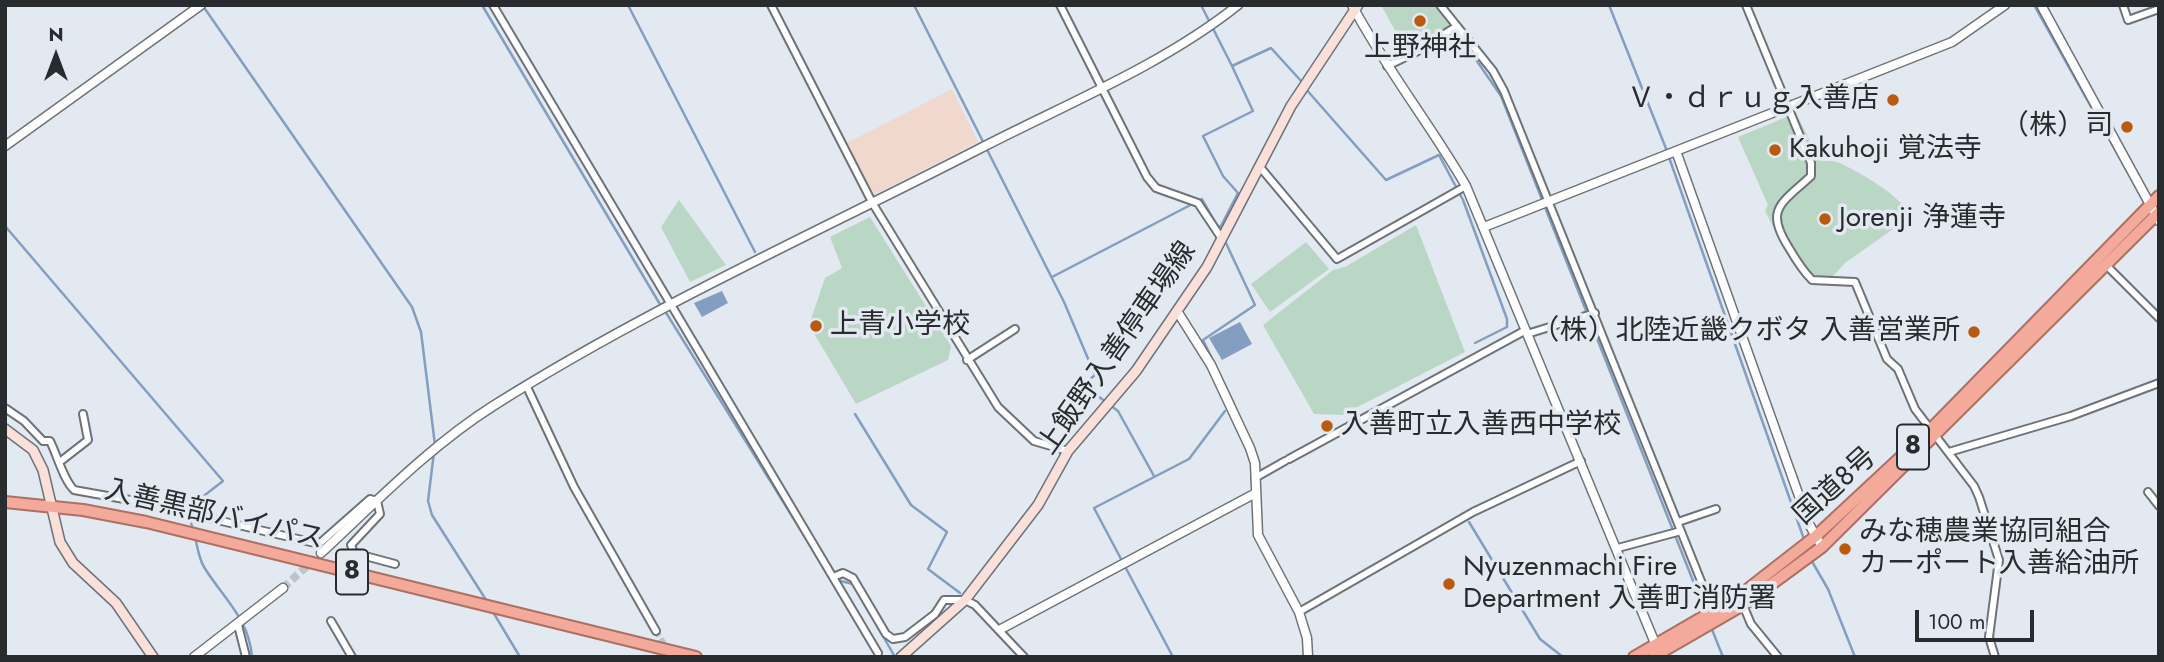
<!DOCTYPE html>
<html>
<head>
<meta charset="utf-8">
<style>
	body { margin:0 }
	#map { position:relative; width:2164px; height:662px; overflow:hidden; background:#e2e9f0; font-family:Jost,sans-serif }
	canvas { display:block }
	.frame { position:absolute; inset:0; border:7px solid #292c2f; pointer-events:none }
	.north { position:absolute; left:21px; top:21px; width:70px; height:70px; -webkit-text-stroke:5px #e2e9f0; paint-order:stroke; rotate:0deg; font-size:19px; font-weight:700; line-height:28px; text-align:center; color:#292c2f }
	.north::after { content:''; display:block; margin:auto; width:24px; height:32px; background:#292c2f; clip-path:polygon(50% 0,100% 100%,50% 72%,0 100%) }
	.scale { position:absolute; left:1915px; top:610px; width:119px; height:32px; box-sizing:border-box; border:4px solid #292c2f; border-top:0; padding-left:9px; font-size:21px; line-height:24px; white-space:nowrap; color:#292c2f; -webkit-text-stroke:5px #e2e9f0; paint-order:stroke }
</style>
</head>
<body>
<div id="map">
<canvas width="2164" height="662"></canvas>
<div class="frame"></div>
<div class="north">N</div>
<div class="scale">100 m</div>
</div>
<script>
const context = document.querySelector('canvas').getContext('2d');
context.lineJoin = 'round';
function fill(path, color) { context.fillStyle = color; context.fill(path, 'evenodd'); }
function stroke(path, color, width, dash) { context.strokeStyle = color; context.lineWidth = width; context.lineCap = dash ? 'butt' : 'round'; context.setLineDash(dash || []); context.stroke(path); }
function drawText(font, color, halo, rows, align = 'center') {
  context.font = font + ' Jost,"Noto Sans JP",sans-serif'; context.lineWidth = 7; context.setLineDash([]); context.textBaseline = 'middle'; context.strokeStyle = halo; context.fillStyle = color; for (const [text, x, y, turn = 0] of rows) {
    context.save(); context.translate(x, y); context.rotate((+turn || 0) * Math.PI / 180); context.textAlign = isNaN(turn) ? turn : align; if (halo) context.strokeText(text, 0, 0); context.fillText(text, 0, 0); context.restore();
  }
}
const industrial = new Path2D(`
	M952 89 978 142 874 195 847 143Z`);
const green = new Path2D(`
	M1381 5H1435L1450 26 1407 52Z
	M1796 113 1820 161C1825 161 1832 160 1837 162 1853 168 1906 198 1908 215L1903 222 1845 263 1825 285C1794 277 1779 237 1765 211L1768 205 1738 137Z
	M679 200 726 265 690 282 661 227Z
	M870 217 951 346 948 360 856 404 809 325 825 278 842 268 830 237Z
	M1416 225 1465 352 1342 415 1314 414 1263 325 1333 270 1345 267Z
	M1306 242 1329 269 1270 312 1251 284Z`);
const water = new Path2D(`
	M722 291 728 303 702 317 694 303Z
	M1240 322 1252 344 1222 360 1209 338Z`);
const stream = new Path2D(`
	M482 5 661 306
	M628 5 755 252
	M914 5 1064 302 1095 375 1083 385 1118 411 1154 476
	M1201 5 1232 66 1271 48 1302 82
	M1609 5 1665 146 1805 542
	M2034 5 2146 205
	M203 6 412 307 421 332 435 445
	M1450 22 1501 96 1705 611
	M1305 88 1386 180 1439 155 1463 200 1507 319V327L1475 343
	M5 226 223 481 187 509 193 530
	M1225 241 1255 305 1203 340 1234 404
	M1052 277 1202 199 1218 227 1221 226 1238 193 1223 176 1203 136 1253 111 1232 66
	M665 311 831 579
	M855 414 911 505 947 532 928 569 960 593
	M434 452 428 501 432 515 488 603
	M1469 522 1540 639 1563 657
	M195 536C197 546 199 559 204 567 223 598 249 618 252 657
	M1810 558 1828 589 1855 657
	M837 580 853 584 895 657
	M493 612 520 657
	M1711 627 1723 657
	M1173 657 1094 508 1189 459 1225 411`);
const minorTunnel = new Path2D(`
	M656 631 672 657`);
const tertiaryTunnel = new Path2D(`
	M283 588 321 553`);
const minor = new Path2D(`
	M493 5 878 653
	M771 5 873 204 998 407 1034 441 1068 451
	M1060 5 1147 177 1156 188 1198 203 1222 239
	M1440 5 1493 71 1504 91 1703 586 1716 610
	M1746 5 1811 163V176C1781 204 1764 209 1789 248 1796 260 1803 271 1812 280L1855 282 1887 359 1898 369 1915 409 1974 486 1979 497 1999 560 1989 637 1995 657
	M2123 5 2128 20 2159 9
	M1387 66 1416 52 1457 26
	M1260 167 1337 259 1466 186
	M2106 265 2159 318
	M1527 334 1595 313
	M967 360 1015 329
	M527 387 574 487 656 631
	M5 408 24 421 43 441H50C58 457 63 479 74 490L141 502 319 544 370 499 377 501 380 514 351 545 354 553 395 564
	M1949 452 2071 416 2159 383
	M1289 459 1526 330
	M61 461 88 440 83 414
	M1255 478 1285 461
	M2148 492 2159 506
	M1678 522 1716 509
	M1618 548 1681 531
	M833 577 843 573 853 578 886 634 893 639 905 637 935 614 944 600H965L975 605 1024 657
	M1743 605 1751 624 1778 657
	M1299 612 1473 512 1581 461
	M331 621 352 657
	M238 625 246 657`);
const tertiary = new Path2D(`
	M1352 5C1386 69 1430 124 1466 186L1657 648
	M2041 5 2159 221
	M5 146 201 5
	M1676 151 1952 42 2005 5
	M1484 227 1676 151 1809 524 1822 547
	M1177 311 1211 365 1250 448 1255 463 1258 535 1299 612 1307 638 1308 657
	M321 553C376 502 430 446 493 406 648 308 816 233 979 149 1064 105 1163 65 1238 5
	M1001 629 1254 494
	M194 657 283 588`);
const secondary = new Path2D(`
	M5 429 33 450 43 470 60 542 73 563 116 603 153 657
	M901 657 965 600 1038 505 1068 451 1136 371 1207 267 1291 106 1358 5`);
const trunk = new Path2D(`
	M5 502 83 510 146 522 696 657
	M1634 657 1739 596 1816 536 1930 430 2159 196
	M1653 657 1743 605 1822 547 2159 212`);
const markers = [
	[1420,21,7,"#b95a0e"],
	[1893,100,7,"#b95a0e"],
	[2127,127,7,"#b95a0e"],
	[1775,150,7,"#b95a0e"],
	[1825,219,7,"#b95a0e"],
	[816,326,7,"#b95a0e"],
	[1974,332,7,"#b95a0e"],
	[1327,426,7,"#b95a0e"],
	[1845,549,7,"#b95a0e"],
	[1449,584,7,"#b95a0e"]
];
const shields = [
	[1913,447,32],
	[352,572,32]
];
const shieldNames = [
	["8",1913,447],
	["8",352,572]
];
const poiNames = [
	["上野神社",1420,49,"center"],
	["Ｖ・ｄｒｕｇ入善店",1879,100,"right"],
	["（株）司",2113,127,"right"],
	["Kakuhoji 覚法寺",1789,150],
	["Jorenji 浄蓮寺",1839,219],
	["上青小学校",830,326],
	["（株）北陸近畿クボタ 入善営業所",1960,332,"right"],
	["入善町立入善西中学校",1341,426],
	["みな穂農業協同組合",1859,533],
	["カーポート入善給油所",1859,565],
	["Nyuzenmachi Fire",1463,568],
	["Department 入善町消防署",1463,600]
];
const streetNames = [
	["上飯野入善停車場線",1118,349,-55],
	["国道8号",1836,487,-42],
	["入善黒部バイパス",214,516,13]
];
fill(industrial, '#f1d8cf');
fill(green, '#bad7c5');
fill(water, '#849ec1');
stroke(stream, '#849ec1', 2.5);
stroke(minorTunnel, '#bdc3c9', 6, [6, 3]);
stroke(tertiaryTunnel, '#bdc3c9', 8, [8, 4]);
stroke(minor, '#6d7379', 10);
stroke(tertiary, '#6d7379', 11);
stroke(secondary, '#6d7379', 12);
stroke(trunk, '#ac7064', 14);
stroke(minor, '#fff', 6);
stroke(tertiary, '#fff', 8);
stroke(secondary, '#fbdfd9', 9);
stroke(trunk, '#f4aa9a', 10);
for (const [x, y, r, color] of markers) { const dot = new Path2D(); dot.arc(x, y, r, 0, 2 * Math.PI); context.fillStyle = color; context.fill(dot); stroke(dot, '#e2e9f0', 2.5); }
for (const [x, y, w] of shields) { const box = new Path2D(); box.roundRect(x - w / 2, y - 22.5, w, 45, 5); context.fillStyle = '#e2e9f0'; context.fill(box); stroke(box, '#292c2f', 2); }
drawText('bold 26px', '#292c2f', null, shieldNames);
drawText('28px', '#292c2f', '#e2e9f0', poiNames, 'left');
drawText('28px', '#292c2f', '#e2e9f0', streetNames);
</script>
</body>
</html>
